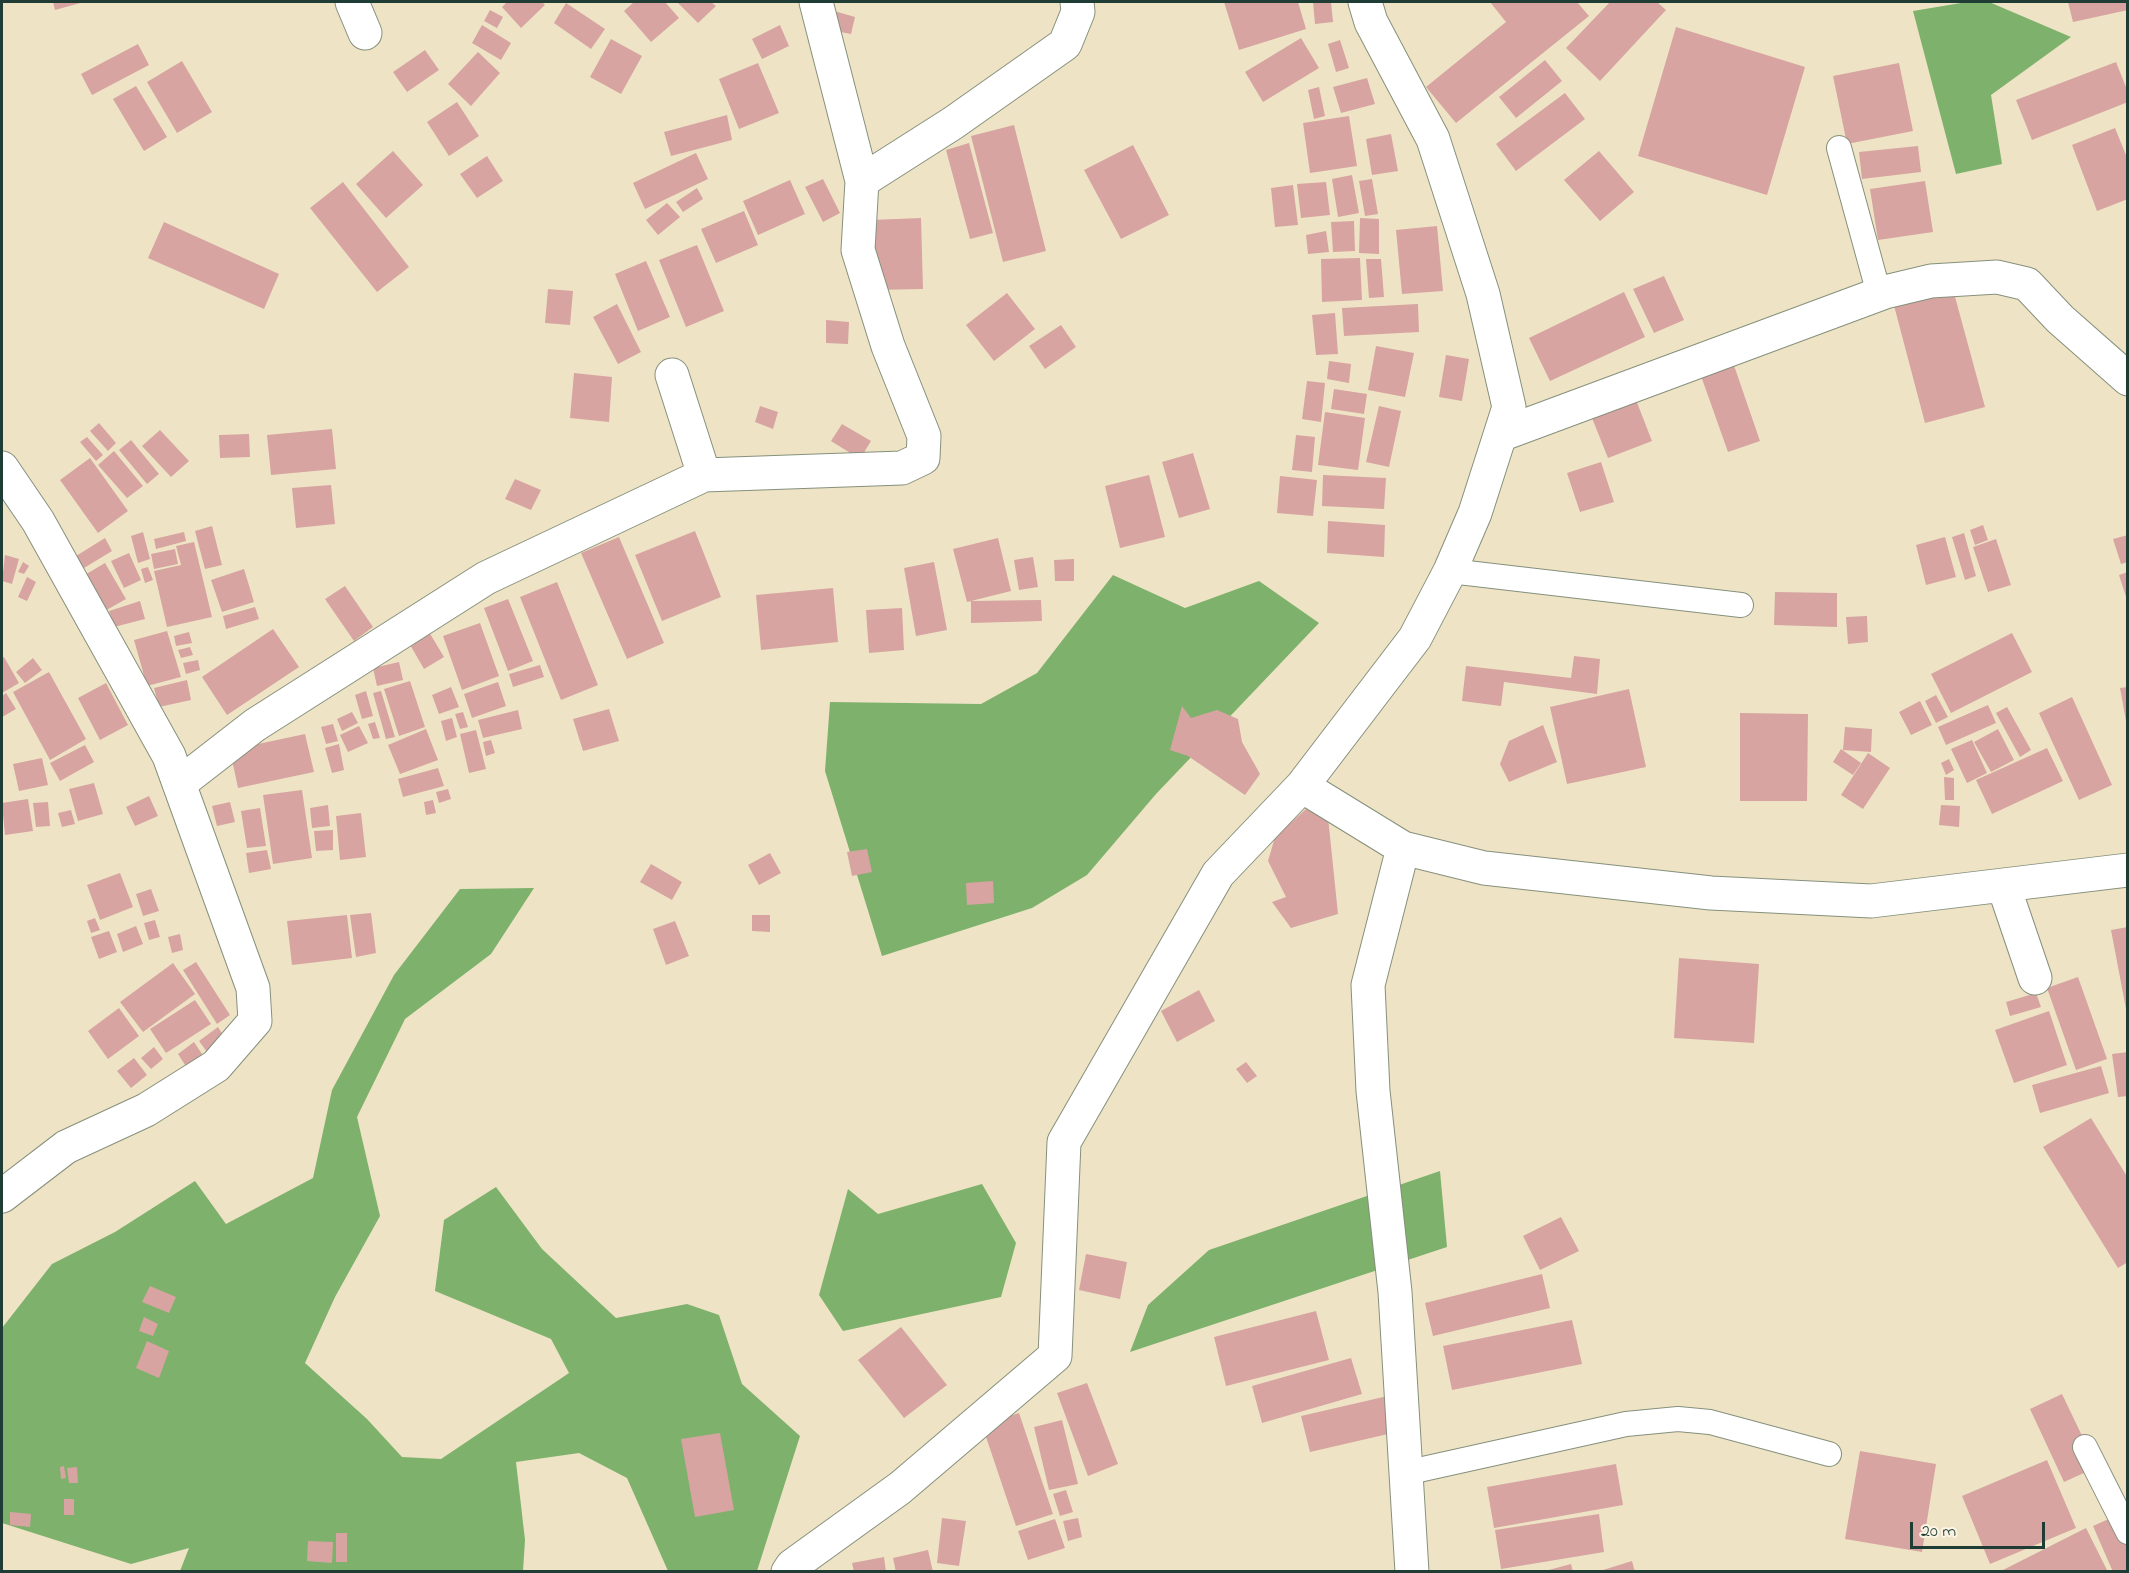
<!DOCTYPE html>
<html>
<head>
<meta charset="utf-8">
<style>
	body { margin:0 }
	#map { position:relative; width:2129px; height:1573px; overflow:hidden; background:#eee4c5; font-family:"Indie Flower",sans-serif }
	canvas { display:block }
	.frame { position:absolute; inset:0; border:3px solid #1f3d34; pointer-events:none }
	.scale { position:absolute; left:1910px; top:1522px; width:135px; height:27px; box-sizing:border-box; border:3px solid #1f3d34; border-top:0; padding-left:8px; font-size:18px; line-height:21px; white-space:nowrap; color:#1f3d34; -webkit-text-stroke:4px #fcf5e5; paint-order:stroke }
</style>
</head>
<body>
<div id="map">
<canvas width="2129" height="1573"></canvas>
<div class="frame"></div>
<div class="scale">20 m</div>
</div>
<script>
const context = document.querySelector('canvas').getContext('2d');
context.lineJoin = 'round';
function fill(path, color) { context.fillStyle = color; context.fill(path, 'evenodd'); }
function stroke(path, color, width, dash) { context.strokeStyle = color; context.lineWidth = width; context.lineCap = dash ? 'butt' : 'round'; context.setLineDash(dash || []); context.stroke(path); }
const forest = new Path2D(`
	M1967 2H1989L2071 37 1991 95 2002 164 1956 174 1913 11Z
	M1113 575 1185 608 1259 581 1319 623 1156 794 1087 875 1032 908 882 956 825 771 830 702 981 704 1037 673Z
	M534 888 491 954 405 1019 357 1117 380 1216 335 1297 305 1363 367 1419 402 1457 441 1459 569 1373 551 1339 435 1291 444 1220 496 1187 542 1249 616 1318 687 1304 719 1315 742 1384 800 1436 757 1571H668L627 1478 579 1453 516 1462 525 1540 523 1571H180L189 1548 131 1564 2 1523V1328L52 1264 115 1232 195 1181 226 1224 313 1178 332 1090 394 975 460 889Z
	M1440 1171 1447 1247 1130 1352 1148 1305 1209 1250Z
	M982 1184 1016 1243 1001 1297 843 1331 819 1295 848 1189 878 1214Z`);
const building = new Path2D(`
	M53 2H84L55 10Z
	M507 2H542L545 5 521 28 502 7Z
	M634 2H665L679 18 651 42 624 11Z
	M677 2H711L716 6 698 23Z
	M1224 2H1298L1306 29 1239 50Z
	M1313 2H1331L1333 22 1315 24Z
	M1490 2H1577L1589 16 1456 123 1426 87 1506 22Z
	M1610 2H1657L1666 10 1600 81 1566 48Z
	M2068 2H2128V10L2073 22Z
	M566 3 605 29 591 49 554 23Z
	M490 10 503 17 497 28 484 21Z
	M834 11 855 17 851 34 830 30Z
	M482 25 511 43 501 60 472 43Z
	M780 25 789 46 762 59 752 39Z
	M1676 27 1805 67 1767 195 1638 156Z
	M1301 38 1319 68 1263 102 1245 72Z
	M611 39 642 56 621 94 590 77Z
	M1340 40 1349 68 1336 72 1328 44Z
	M138 44 149 65 92 95 81 74Z
	M425 50 439 70 407 92 393 72Z
	M478 52 500 73 471 106 448 84Z
	M1545 60 1562 81 1516 118 1499 97Z
	M182 61 212 112 177 133 147 82Z
	M2116 62 2128 92V102L2032 140 2016 100Z
	M758 63 779 113 739 129 719 79Z
	M1899 63 1913 131 1847 144 1833 76Z
	M1367 78 1375 104 1341 113 1333 87Z
	M136 86 167 137 144 151 113 99Z
	M1319 87 1325 116 1314 119 1308 90Z
	M1565 93 1585 119 1516 171 1496 144Z
	M457 102 479 136 449 156 427 122Z
	M727 115 732 140 671 156 664 132Z
	M1349 116 1357 166 1310 173 1303 123Z
	M1014 125 1046 251 1003 262 971 136Z
	M2115 128 2128 160V199L2097 211 2072 145Z
	M1391 134 1398 171 1372 175 1366 139Z
	M969 143 993 233 970 239 946 150Z
	M1133 145 1169 215 1121 239 1084 170Z
	M1918 146 1921 172 1862 179 1859 152Z
	M393 151 423 185 386 218 356 184Z
	M1599 151 1634 192 1600 221 1564 180Z
	M696 153 708 179 645 209 633 183Z
	M487 156 503 181 477 198 460 174Z
	M1352 175 1359 213 1338 217 1332 179Z
	M823 179 840 213 823 222 805 187Z
	M1372 179 1378 214 1365 216 1359 181Z
	M790 180 805 214 758 235 743 201Z
	M1925 181 1933 232 1878 240 1870 189Z
	M343 182 409 267 377 292 310 208Z
	M1326 182 1330 215 1301 218 1297 184Z
	M1293 185 1298 225 1275 227 1271 188Z
	M697 188 703 199 683 212 676 202Z
	M667 203 680 217 658 235 646 220Z
	M744 211 758 245 716 263 701 229Z
	M921 218 923 289 872 290 871 220Z
	M1360 218 1379 219V254L1359 253Z
	M1354 221 1355 251 1333 252 1331 222Z
	M164 222 279 274 264 309 148 258Z
	M1437 226 1443 291 1402 294 1396 230Z
	M1326 231 1329 252 1308 254 1306 235Z
	M697 245 724 311 686 327 659 260Z
	M1360 258 1362 300 1322 302 1321 259Z
	M1366 259H1381L1384 297 1369 298Z
	M646 261 670 317 638 331 615 274Z
	M1664 276 1684 320 1654 333 1633 289Z
	M1951 282 1985 407 1925 423 1892 298Z
	M548 289 573 291 570 325 545 323Z
	M1624 292 1645 337 1550 381 1529 338Z
	M1007 293 1035 329 994 361 966 325Z
	M617 304 641 352 618 364 593 317Z
	M1418 304 1419 332 1344 336 1342 308Z
	M1335 313 1338 354 1316 355 1312 315Z
	M826 320 849 322 848 344 826 343Z
	M1061 325 1076 347 1045 369 1029 346Z
	M1376 346 1414 353 1405 397 1368 390Z
	M1728 348 1760 441 1728 452 1695 359Z
	M1446 355 1469 359 1462 401 1439 397Z
	M1329 361 1351 364 1349 383 1327 379Z
	M574 373 612 377 609 422 570 418Z
	M1307 381 1325 383 1321 422 1302 419Z
	M1334 389 1367 394 1364 414 1331 409Z
	M1636 400 1652 441 1608 458 1592 418Z
	M760 406 778 412 773 429 755 422Z
	M1379 406 1401 411 1389 467 1366 462Z
	M1325 412 1365 418 1358 470 1318 465Z
	M99 423 116 443 108 451 90 431Z
	M842 424 871 441 860 459 831 441Z
	M332 429 336 469 271 475 267 435Z
	M160 430 189 461 171 477 142 446Z
	M249 434 250 457 220 458 219 435Z
	M1296 435 1315 437 1312 472 1292 470Z
	M87 437 103 455 96 461 80 442Z
	M131 440 159 474 147 484 119 450Z
	M114 451 143 486 127 498 98 465Z
	M1193 453 1210 509 1179 518 1162 462Z
	M90 458 128 511 98 533 60 480Z
	M1601 462 1614 502 1580 512 1567 473Z
	M1149 475 1165 537 1120 548 1105 486Z
	M1323 475 1386 478 1384 509 1322 506Z
	M1280 476 1317 480 1313 516 1277 513Z
	M515 479 541 490 531 510 505 499Z
	M331 485 335 524 296 528 292 488Z
	M1328 521 1385 525 1384 557 1327 553Z
	M1983 525 1988 540 1975 545 1970 530Z
	M212 526 222 565 205 569 195 531Z
	M695 531 721 597 662 621 635 555Z
	M143 532 150 559 138 563 131 536Z
	M184 532 186 541 156 549 154 539Z
	M1964 533 1976 576 1965 580 1952 537Z
	M2128 535V562L2121 564 2113 539Z
	M619 537 664 643 627 659 581 553Z
	M1945 537 1956 577 1926 585 1916 545Z
	M105 538 112 551 84 568 76 556Z
	M998 538 1011 591 967 602 953 549Z
	M1996 539 2011 585 1988 592 1973 547Z
	M194 542 212 617 167 627 154 571 181 565 176 546Z
	M175 549 178 564 154 569 151 554Z
	M129 553 141 580 124 588 111 561Z
	M5 555 19 559 12 584 2 581Z
	M1033 557 1038 587 1019 590 1014 560Z
	M1074 559V581H1055L1054 560Z
	M23 562 29 566 24 574 18 572Z
	M934 562 947 630 916 636 904 568Z
	M105 563 126 599 103 612 83 576Z
	M148 567 153 580 145 583 141 569Z
	M244 569 254 602 222 612 211 580Z
	M2128 572V600H2127L2119 575Z
	M27 577 36 582 27 601 18 597Z
	M557 582 598 685 561 700 520 597Z
	M345 586 373 627 354 641 325 599Z
	M833 588 838 642 761 650 756 595Z
	M1775 592 1837 593V627L1774 625Z
	M508 599 533 661 508 671 484 608Z
	M1041 600 1042 621 971 623V601Z
	M140 601 145 619 114 627 109 611Z
	M255 607 259 619 226 629 223 616Z
	M902 608 904 650 869 653 866 610Z
	M1867 616 1868 642 1848 644 1846 617Z
	M480 623 499 676 462 690 443 636Z
	M273 629 299 667 227 715 202 677Z
	M167 631 181 677 147 686 134 640Z
	M189 632 192 643 176 646 174 636Z
	M429 632 444 657 424 669 409 643Z
	M2012 633 2032 672 1951 713 1931 674Z
	M190 647 193 655 181 658 178 650Z
	M1574 656 1600 659 1597 694 1504 682 1501 706 1462 701 1466 666 1571 678Z
	M4 657 19 683 2 693V658Z
	M33 658 42 670 25 683 16 672Z
	M198 660 200 670 186 674 183 663Z
	M399 662 403 680 377 686 373 668Z
	M540 665 544 677 513 687 509 674Z
	M49 672 86 739 50 760 13 692Z
	M187 680 191 700 159 707 154 688Z
	M410 681 425 727 399 736 384 689Z
	M498 682 506 706 472 718 464 694Z
	M106 683 128 725 100 740 78 698Z
	M451 687 459 707 439 714 432 695Z
	M2128 687V721H2126L2120 688Z
	M1629 689 1646 767 1567 784 1550 707Z
	M366 691 373 716 362 719 355 695Z
	M381 691 395 737 386 739 373 693Z
	M6 693 16 709 2 717V696Z
	M1936 695 1948 717 1936 723 1925 701Z
	M2072 697 2112 785 2079 800 2039 713Z
	M1920 701 1932 725 1911 735 1899 712Z
	M1988 705 1996 723 1946 745 1938 727Z
	M1182 706 1191 718 1217 710 1238 719 1242 742 1260 774 1245 795 1188 756 1170 750Z
	M2007 707 2031 750 2020 757 1996 713Z
	M609 709 619 741 583 751 573 719Z
	M518 710 522 729 483 738 478 720Z
	M352 712 358 723 342 731 337 719Z
	M463 712 468 727 460 729 455 714Z
	M1740 713 1808 714 1807 801H1740Z
	M452 718 457 737 446 741 441 721Z
	M375 722 380 738 373 739 368 724Z
	M333 724 338 741 326 744 321 727Z
	M1543 725 1557 762 1509 782 1500 764 1509 741Z
	M359 726 368 743 348 752 340 735Z
	M1845 727 1872 729 1871 752 1843 750Z
	M426 729 438 760 400 774 388 745Z
	M1998 729 2014 760 1991 772 1974 742Z
	M476 730 486 769 469 773 460 734Z
	M305 734 314 772 238 788 230 750Z
	M491 740 495 753 486 756 483 742Z
	M1972 740 1987 773 1967 783 1951 749Z
	M339 744 344 770 332 773 325 748Z
	M85 745 94 762 60 781 50 763Z
	M2047 748 2063 781 1992 814 1976 780Z
	M1841 749 1861 763 1853 775 1833 762Z
	M1868 753 1890 768 1863 809 1841 795Z
	M42 758 48 785 19 791 13 764Z
	M1949 759 1954 770 1946 775 1941 763Z
	M438 768 444 786 403 797 398 779Z
	M1944 777 1954 778V800H1945Z
	M94 783 103 814 78 821 69 789Z
	M448 789 451 799 439 803 436 792Z
	M302 790 312 858 273 864 263 795Z
	M149 796 158 816 135 826 126 807Z
	M28 799 33 831 5 835 2 803Z
	M433 800 436 813 426 815 424 802Z
	M48 802 50 826 36 827 33 803Z
	M230 802 235 822 217 826 212 806Z
	M328 805 330 826 312 828 310 808Z
	M1941 805 1960 806 1959 827 1939 825Z
	M260 808 266 846 247 848 241 811Z
	M1306 809 1328 817 1338 914 1291 928 1272 902 1286 897 1268 861 1275 837Z
	M71 810 75 824 62 827 58 813Z
	M361 813 366 857 340 860 336 816Z
	M333 830V850L316 851 314 831Z
	M867 849 872 872 852 876 847 852Z
	M267 850 271 869 249 873 246 853Z
	M770 853 781 873 759 885 748 865Z
	M651 864 682 882 672 900 640 882Z
	M120 873 133 907 100 920 87 885Z
	M993 881 994 903 967 905 966 883Z
	M151 889 159 911 143 916 136 894Z
	M371 913 376 953 356 957 350 915Z
	M347 915 352 958 292 965 287 921Z
	M752 915H770V932L752 931Z
	M95 918 100 930 91 933 87 921Z
	M155 920 160 937 149 940 144 923Z
	M675 921 689 956 666 965 653 929Z
	M136 926 143 944 123 952 117 934Z
	M2128 927V1009H2126L2111 930Z
	M109 931 117 952 99 959 91 937Z
	M180 934 183 950 172 953 168 937Z
	M1679 958 1759 964 1754 1043 1674 1038Z
	M196 962 230 1015 217 1024 183 970Z
	M173 963 195 994 143 1032 120 1002Z
	M2078 977 2107 1059 2076 1070 2047 988Z
	M1199 990 1215 1021 1177 1042 1161 1011Z
	M2036 993 2041 1007 2010 1016 2006 1002Z
	M195 1000 211 1024 166 1053 150 1029Z
	M119 1008 139 1036 108 1059 88 1031Z
	M2049 1011 2067 1065 2014 1083 1995 1030Z
	M218 1027 225 1038 207 1052 199 1041Z
	M194 1042 204 1057 187 1068 178 1054Z
	M154 1047 163 1059 151 1069 141 1058Z
	M2128 1052V1096L2118 1097 2112 1054Z
	M134 1058 147 1075 131 1088 117 1071Z
	M1246 1062 1257 1076 1247 1083 1236 1069Z
	M2101 1066 2109 1093 2040 1113 2032 1085Z
	M2091 1118 2128 1178V1262L2118 1268 2043 1147Z
	M1561 1217 1579 1251 1540 1270 1523 1236Z
	M1086 1254 1127 1262 1120 1299 1079 1290Z
	M1542 1274 1550 1308 1433 1336 1425 1303Z
	M150 1286 176 1297 169 1313 142 1302Z
	M1316 1311 1329 1360 1226 1386 1214 1337Z
	M144 1317 158 1324 153 1336 139 1331Z
	M1572 1320 1582 1364 1452 1390 1443 1346Z
	M901 1327 947 1385 904 1418 858 1360Z
	M147 1341 169 1351 159 1378 136 1368Z
	M1351 1358 1362 1394 1262 1423 1252 1386Z
	M1087 1383 1118 1464 1088 1476 1057 1393Z
	M2062 1394 2097 1467 2064 1482 2030 1409Z
	M1392 1395 1401 1431 1310 1452 1301 1416Z
	M1019 1413 1053 1514 1016 1526 982 1425Z
	M1062 1420 1078 1484 1049 1490 1034 1427Z
	M720 1433 734 1510 695 1517 681 1439Z
	M1860 1451 1936 1464 1922 1552 1845 1539Z
	M2047 1460 2076 1528 1990 1564 1962 1496Z
	M1616 1464 1623 1505 1494 1528 1487 1487Z
	M64 1466 66 1478 61 1479 60 1467Z
	M77 1467 78 1483H69L67 1468Z
	M1066 1490 1073 1512 1060 1516 1053 1494Z
	M64 1499H74V1515H64Z
	M10 1512 31 1514 30 1527 10 1525Z
	M2122 1513 2128 1526V1572H2113L2093 1526Z
	M1599 1514 1604 1552 1501 1569 1495 1530Z
	M942 1518 966 1521 959 1566 937 1563Z
	M1078 1518 1082 1537 1068 1541 1063 1521Z
	M1055 1519 1065 1548 1028 1560 1018 1531Z
	M2086 1528 2108 1572H1999Z
	M336 1533H347V1562H336Z
	M308 1541 333 1542 332 1563 307 1561Z
	M928 1550 933 1572H896L893 1558Z
	M884 1557 886 1572H854L852 1563Z
	M1632 1561 1635 1572H1603V1570Z
	M1571 1564 1573 1572H1545V1571Z`);
const lane = new Path2D(`
	M1839 148 1879 294
	M1450 571 1741 605
	M2085 1447 2128 1532
	M1405 1473 1626 1424 1678 1419 1710 1422 1829 1454`);
const street = new Path2D(`
	M352 2 365 33
	M862 181 953 123 1065 44 1078 12 1077 2
	M672 375 704 475
	M1500 435 1885 292 1931 281 1997 277 2027 284 2060 319 2128 379
	M2 468 38 521 169 756 253 988 255 1021 216 1066 146 1110 66 1147 2 1196
	M179 784 255 725 486 578 704 475 902 468 923 458 924 436 888 346 858 250 862 181 816 2
	M1302 786 1403 848 1484 868 1711 893 1871 901 2128 870
	M1403 848 1368 985 1373 1091 1395 1292 1412 1572
	M2004 887 2035 978
	M788 1572 792 1566 900 1488 1055 1356 1064 1142 1218 874 1302 786 1415 638 1450 571 1475 513 1509 407 1483 294 1433 139 1371 22 1365 2`);
fill(forest, '#7eb16c');
fill(building, '#d7a4a1');
stroke(lane, '#86907c', 26);
stroke(street, '#86907c', 35);
stroke(lane, '#fff', 24);
stroke(street, '#fff', 33);
</script>
</body>
</html>
